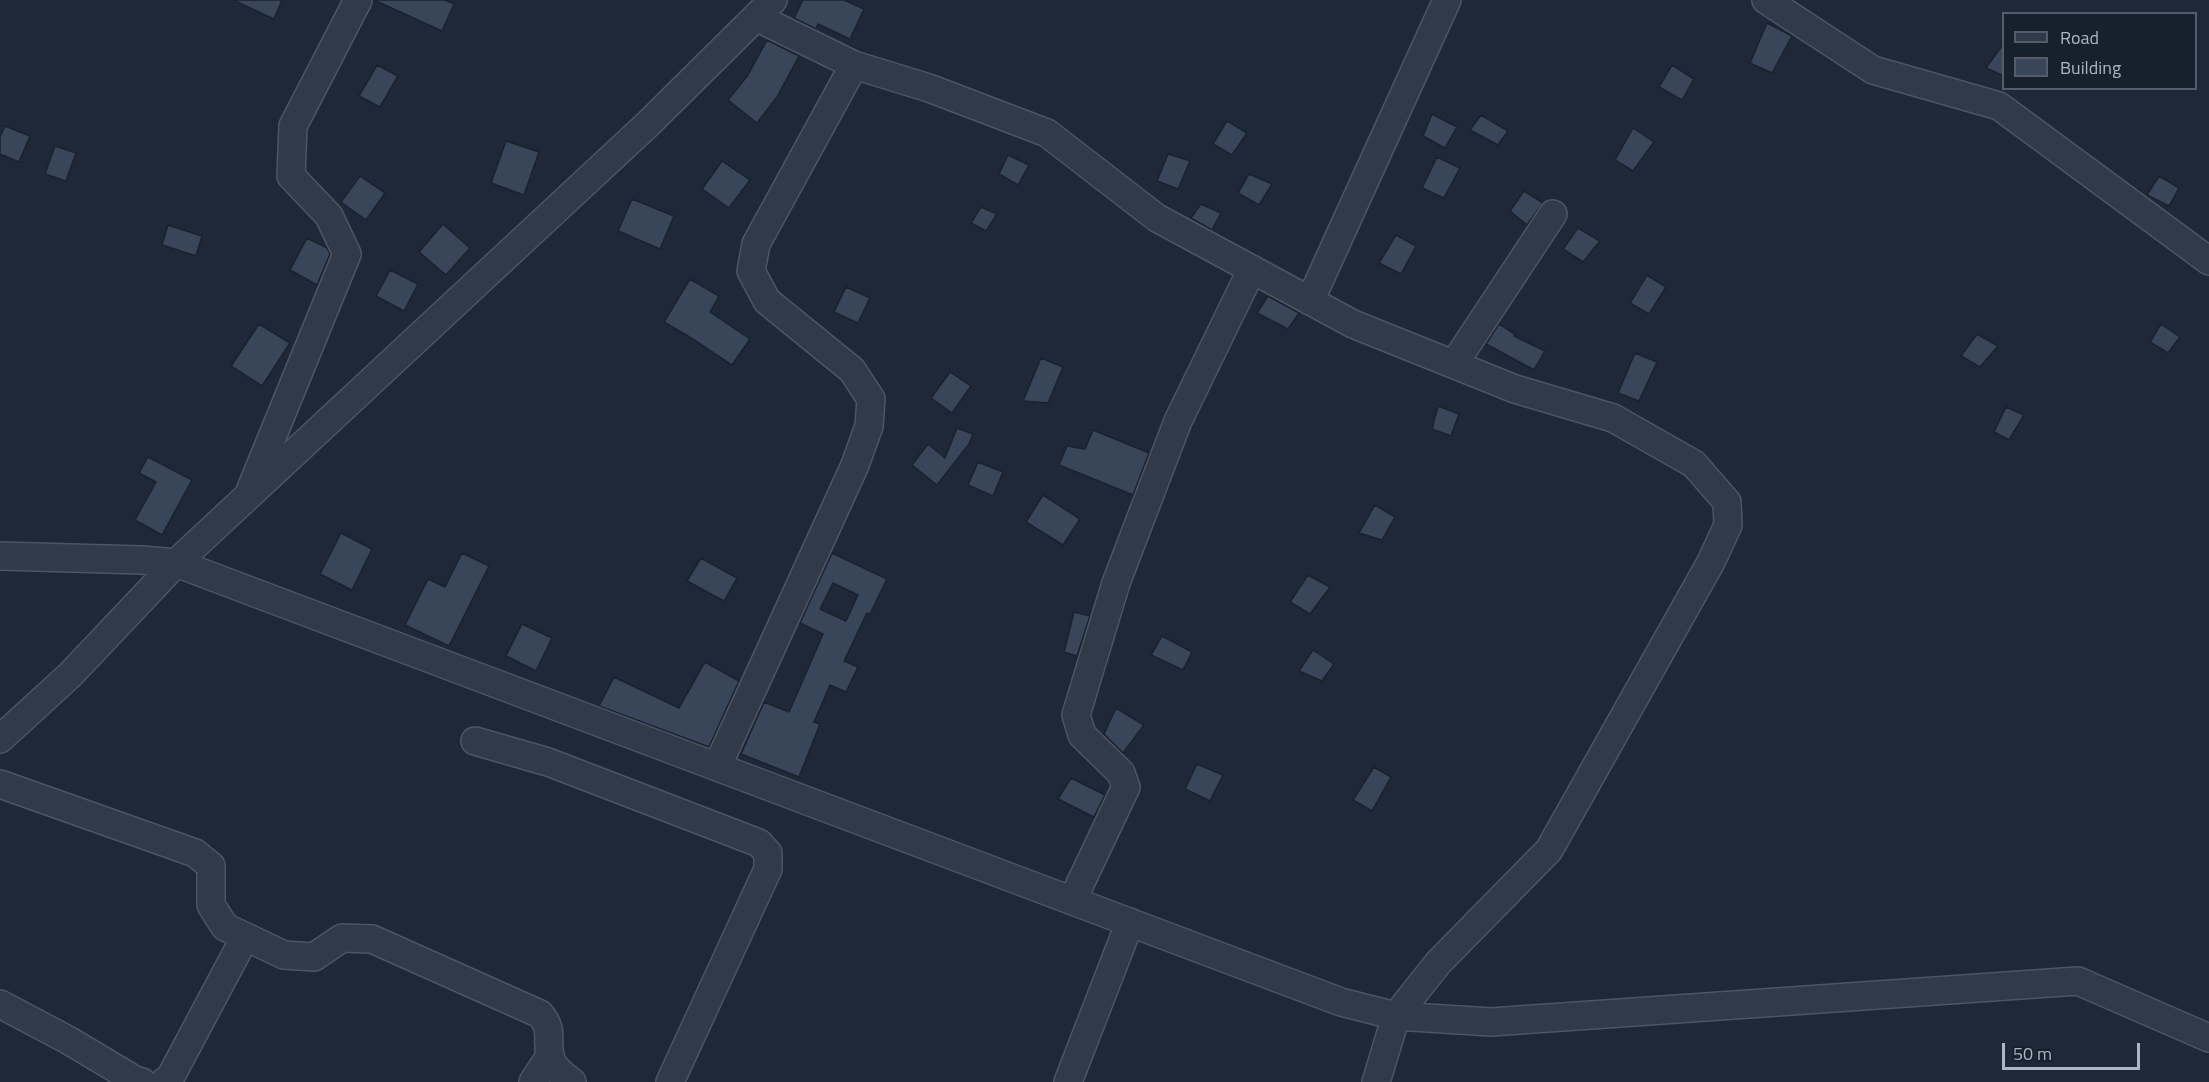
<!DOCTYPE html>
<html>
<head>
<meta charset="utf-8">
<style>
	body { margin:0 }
	#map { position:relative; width:2209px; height:1082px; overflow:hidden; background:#1e2838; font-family:"Titillium Web",sans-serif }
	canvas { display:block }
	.legend { position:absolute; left:2002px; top:12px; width:195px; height:78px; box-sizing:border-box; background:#17202d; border:2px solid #525c6a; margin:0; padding:8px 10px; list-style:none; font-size:18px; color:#abb5c6 }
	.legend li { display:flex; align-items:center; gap:12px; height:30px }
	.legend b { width:30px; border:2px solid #525c6a }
	.scale { position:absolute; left:2002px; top:1043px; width:138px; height:27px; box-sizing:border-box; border:3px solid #abb5c6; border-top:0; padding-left:8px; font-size:18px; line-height:21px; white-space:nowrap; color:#abb5c6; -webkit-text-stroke:4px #17202d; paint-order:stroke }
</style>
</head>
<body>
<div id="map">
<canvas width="2209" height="1082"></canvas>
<ul class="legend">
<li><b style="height:8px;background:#313a48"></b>Road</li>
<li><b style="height:16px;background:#394659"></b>Building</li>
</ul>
<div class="scale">50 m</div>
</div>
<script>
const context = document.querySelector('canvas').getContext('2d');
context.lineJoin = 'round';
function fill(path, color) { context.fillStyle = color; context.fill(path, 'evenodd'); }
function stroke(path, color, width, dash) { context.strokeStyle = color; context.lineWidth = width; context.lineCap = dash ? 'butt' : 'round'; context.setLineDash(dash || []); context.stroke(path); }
const building = new Path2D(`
	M233 0H282L274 19Z
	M374 0H445L454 4 442 31Z
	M803 0H844L864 9 850 39 818 24 816 29 794 18Z
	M1767 23 1792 36 1772 73 1750 63Z
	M767 40 799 56 777 97 757 123 728 100 748 75Z
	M2004 43V76L1986 68Z
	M377 65 398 76 380 107 359 96Z
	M1672 65 1694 79 1682 100 1659 87Z
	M1432 114 1457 127 1445 148 1423 136Z
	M1481 115 1508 131 1498 145 1470 130Z
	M1227 121 1247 133 1232 155 1213 144Z
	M5 126 30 136 19 162 0 154V137Z
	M1633 128 1654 142 1633 171 1615 160Z
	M506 141 539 152 524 195 491 183Z
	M55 146 76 153 66 181 45 174Z
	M1168 154 1190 161 1178 189 1157 181Z
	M1008 155 1029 165 1018 185 999 174Z
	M1437 157 1460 168 1444 198 1422 188Z
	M722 161 750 180 729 208 702 189Z
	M1249 174 1272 184 1259 205 1238 193Z
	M360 176 385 193 366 220 341 202Z
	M2159 176 2179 188 2169 206 2147 195Z
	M1524 191 1543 203 1527 225 1510 211Z
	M632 199 674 216 660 249 618 231Z
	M1201 204 1221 213 1212 230 1191 218Z
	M981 207 997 214 986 231 971 223Z
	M443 224 470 248 446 275 419 252Z
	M168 225 202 236 196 256 162 245Z
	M1578 228 1600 241 1583 262 1563 249Z
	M1396 235 1416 246 1401 274 1379 263Z
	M307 238 327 248 330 254 317 285 290 270Z
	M390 270 418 284 404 311 376 296Z
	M1647 275 1666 287 1649 314 1630 303Z
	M690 279 719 296 710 312 750 339 732 365 693 339 664 322Z
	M846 287 870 298 858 323 834 312Z
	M1268 296 1299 313 1288 329 1257 313Z
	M259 324 290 343 262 386 231 366Z
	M1499 324 1515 334 1514 336 1545 351 1534 370 1486 344Z
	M2161 324 2180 337 2168 353 2150 342Z
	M1977 334 1998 346 1980 367 1961 356Z
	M1635 353 1657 362 1639 401 1618 393Z
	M1041 358 1063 367 1048 403 1023 401Z
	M950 372 971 386 952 413 931 398Z
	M1438 406 1459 414 1451 436 1432 429Z
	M2006 407 2024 415 2009 440 1994 432Z
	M957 428 973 434 969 444 937 485 912 465 928 444 945 458Z
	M1093 430 1149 453 1133 495 1059 465 1067 446 1085 449Z
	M148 457 192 480 162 535 135 520 156 482 139 473Z
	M978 462 1003 472 993 496 968 485Z
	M1043 495 1080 519 1063 545 1026 522Z
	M1375 505 1395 517 1382 540 1359 533Z
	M341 533 372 549 352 590 320 574Z
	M462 553 489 566 449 646 405 625 428 579 445 587Z
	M832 553 887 579 870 614 867 613 844 661 858 667 846 692 830 685 814 722 820 724 799 777 741 754 764 702 789 712 823 634 800 623ZM833 583 858 595 846 621 820 609Z
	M701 558 737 578 724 601 687 581Z
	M1308 575 1330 587 1310 614 1290 602Z
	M1074 612 1090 616 1077 656 1064 652Z
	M522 624 552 638 536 671 506 656Z
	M1162 636 1192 652 1183 670 1151 655Z
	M1313 650 1334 664 1322 681 1299 671Z
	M705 662 739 681 709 747 599 706 614 677 679 708Z
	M1116 708 1144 725 1123 753 1104 734Z
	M1197 764 1223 775 1210 801 1185 789Z
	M1374 767 1391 777 1372 811 1353 800Z
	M1071 778 1105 795 1094 817 1058 799Z`);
const minor = new Path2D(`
	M1766 0 1873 70 1999 106 2209 261
	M756 17 854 65 929 88 1047 133 1157 218 1353 324 1515 389 1613 418 1694 464 1727 502 1728 525 1711 562 1549 850 1438 963 1396 1016 1376 1082
	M1310 301 1447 0
	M1454 364 1553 214
	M250 491 347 254 329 216 291 176 293 126 358 0
	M0 556 142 560 176 563 1341 1002 1396 1016 1491 1022 2078 981 2209 1038
	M0 739 70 675 176 563 649 123 773 0
	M475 741 548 762 759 843 768 853V869L670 1082
	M717 767 855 465 869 426 871 399 852 370 767 301 751 271 756 244 854 65
	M0 784 195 853 211 866V905L225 927 284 955 314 957 342 938 372 939 540 1014C554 1031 546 1037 550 1056 552 1068 563 1075 572 1082
	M1072 901 1126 787 1121 773 1082 735 1076 715 1116 583 1178 421 1252 269
	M0 1004 68 1040 135 1080 142 1082
	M164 1082 170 1078 245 937
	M533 1082 550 1056
	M1068 1082 1130 922`);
fill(building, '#394659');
stroke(building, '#19222f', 1.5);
stroke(minor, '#4c5564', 30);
stroke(minor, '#313a48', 27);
</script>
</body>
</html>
